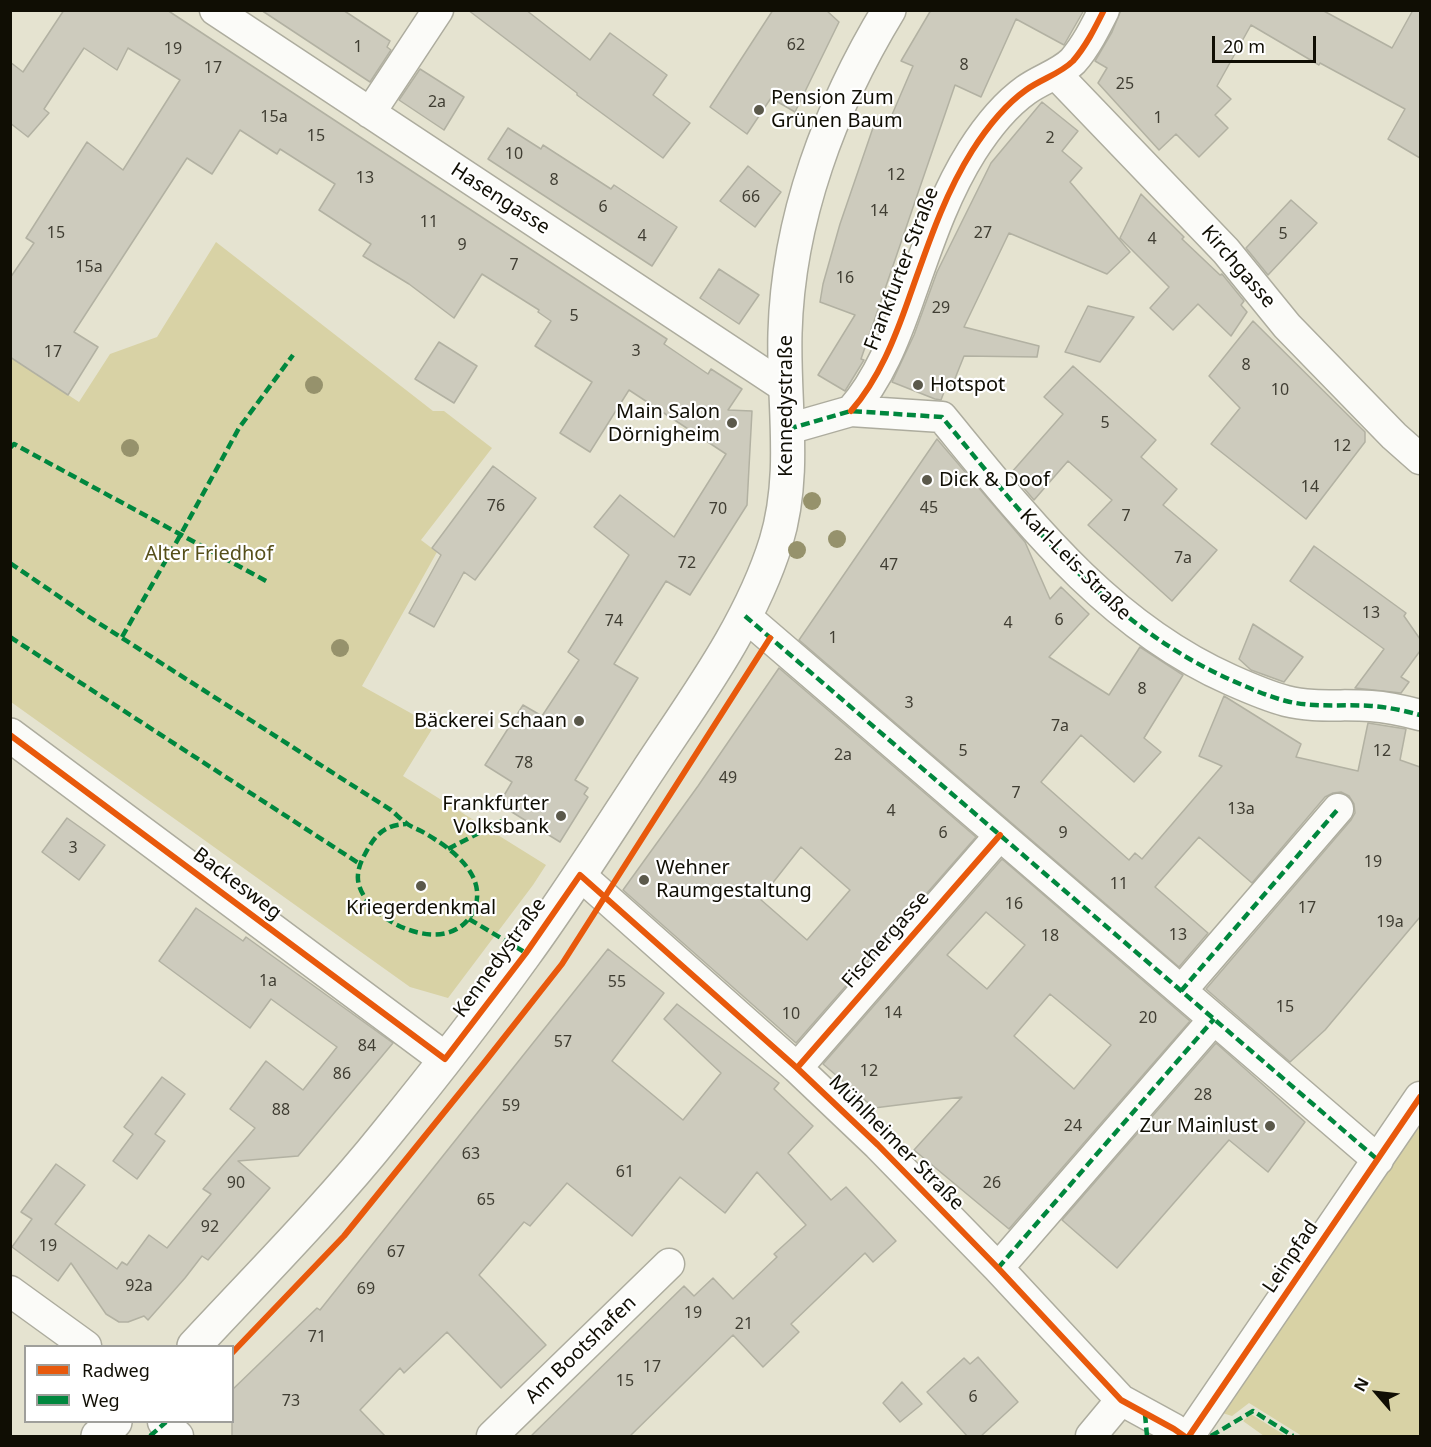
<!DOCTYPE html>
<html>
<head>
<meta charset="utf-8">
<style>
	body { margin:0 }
	#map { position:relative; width:1431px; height:1447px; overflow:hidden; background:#e5e3d0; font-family:"Noto Sans",sans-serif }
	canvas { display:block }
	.frame { position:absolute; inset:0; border:12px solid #100e04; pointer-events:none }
	.legend { position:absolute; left:24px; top:1345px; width:210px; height:78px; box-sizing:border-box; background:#fff; border:2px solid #9f9f9b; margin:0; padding:8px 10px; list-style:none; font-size:18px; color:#100e04 }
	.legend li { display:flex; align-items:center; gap:12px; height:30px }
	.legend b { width:30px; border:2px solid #9f9f9b }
	.north { position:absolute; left:1347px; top:1363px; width:60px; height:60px; -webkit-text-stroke:4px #fff; paint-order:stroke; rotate:298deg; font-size:16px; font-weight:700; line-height:24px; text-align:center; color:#100e04 }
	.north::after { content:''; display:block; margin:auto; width:21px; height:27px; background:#100e04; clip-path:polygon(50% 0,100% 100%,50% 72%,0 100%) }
	.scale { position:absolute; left:1212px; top:36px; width:104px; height:27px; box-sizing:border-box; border:3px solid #100e04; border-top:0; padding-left:8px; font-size:18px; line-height:21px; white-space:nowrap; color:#100e04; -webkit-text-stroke:4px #fff; paint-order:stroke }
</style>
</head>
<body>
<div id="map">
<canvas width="1431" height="1447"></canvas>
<div class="frame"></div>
<ul class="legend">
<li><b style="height:8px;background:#e8590c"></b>Radweg</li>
<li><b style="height:8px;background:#00873e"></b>Weg</li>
</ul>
<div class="north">N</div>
<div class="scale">20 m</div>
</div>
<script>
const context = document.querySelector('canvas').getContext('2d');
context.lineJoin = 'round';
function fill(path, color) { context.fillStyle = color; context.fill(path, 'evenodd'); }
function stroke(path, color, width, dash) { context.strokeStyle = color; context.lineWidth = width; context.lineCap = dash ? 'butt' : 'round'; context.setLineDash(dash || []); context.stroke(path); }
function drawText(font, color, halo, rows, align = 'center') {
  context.font = font + ' "Noto Sans",sans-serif'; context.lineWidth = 4.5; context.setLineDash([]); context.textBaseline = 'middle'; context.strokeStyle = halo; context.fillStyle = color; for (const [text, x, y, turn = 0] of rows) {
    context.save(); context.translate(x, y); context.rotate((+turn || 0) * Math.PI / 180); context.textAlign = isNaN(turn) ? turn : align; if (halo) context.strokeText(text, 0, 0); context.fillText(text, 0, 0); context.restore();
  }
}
const green = new Path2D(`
	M216 242 433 411H444L492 448 421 540 437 552 362 686 434 726 403 776 546 865 533 885 448 998 410 987 11 702 10 357 79 402 110 354 157 337Z
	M1420 1114V1436H1302L1249 1403 1232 1416 1216 1411Z
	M1251 1414 1286 1436H1264L1243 1421Z`);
const building = new Path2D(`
	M64 10H167L667 339 664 344 708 374 711 369 742 389 728 410 752 411 747 505 690 595 666 581 614 664 638 678 575 780 588 788 584 794 588 797 560 842 499 804 512 782 485 765 523 705 542 716 579 660 568 652 629 555 594 527 620 495 674 537 726 454 629 390 590 452 560 433 592 382 535 346 551 321 538 312 539 310 482 274 454 318 409 284 363 256 371 244 319 210 335 184 280 149 277 154 240 130 212 174 187 158 74 332 98 347 68 395 10 357V278L34 243 26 238 87 142 123 170 180 80 128 48 117 70 84 48 44 109 49 113 28 137 10 123V62L23 72Z
	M261 10H343L390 41 387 47 391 50 370 82Z
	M468 10H526L590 60 610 33 667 75 653 95 690 123 663 158 577 95V93Z
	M773 10H826L839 22 795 112 771 98 747 134 710 107Z
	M931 10H1084L1064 45 1016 19 981 97 955 85 861 359 864 360 845 391 818 375 855 315 820 302 823 284 840 224 876 119 888 124 913 66 901 61Z
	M1121 10H1322L1392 48 1413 10H1420V158L1388 139 1405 109 1320 63 1319 65 1251 25 1217 86 1231 99 1215 115 1228 128 1199 157 1176 134 1159 150 1098 83 1107 68 1095 61 1112 32Z
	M420 69 464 97 444 130 399 100Z
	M1042 102 1078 131 1062 151 1082 168 1070 182 1130 252 1107 274 1009 233 964 327 1039 346 1037 357 964 356 952 386 947 384 941 400 935 399 892 382 914 335 937 272 991 163Z
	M508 128 541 149 543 145 611 189 614 185 677 227 652 266 488 159Z
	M748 166 781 192 755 227 720 201Z
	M1141 194 1184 237 1182 239 1220 275 1222 274 1244 301 1241 305 1247 312 1231 336 1198 304 1173 330 1150 308 1169 287 1120 238Z
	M1291 200 1317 223 1268 275 1246 248Z
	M719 269 759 295 739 324 700 298Z
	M1088 306 1134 317 1100 362 1065 352Z
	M1253 321 1365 432V442L1306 519 1211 444 1240 408 1209 376Z
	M439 342 477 366 454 403 415 379Z
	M1073 366 1156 440 1141 457 1177 489 1163 505 1217 550 1172 601 1088 525 1112 500 1068 461 1034 500 1011 473 1063 414 1044 397Z
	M937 439 1025 542 1050 599 1061 587 1089 614 1049 657 1109 695 1140 647 1183 675 1144 738 1161 752 1134 782 1081 735 1041 782 1129 860 1135 853 1142 859 1222 766 1199 756 1224 696 1301 744 1296 757 1358 771 1368 723 1406 729 1400 760 1420 767V917L1325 1030 1290 1062 1206 989 1351 820 1355 813 1354 804 1349 796 1341 792 1333 793 1325 797 1252 883 1199 837 1155 887 1208 933 1179 967 799 640Z
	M493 466 536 498 475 580 464 572 434 627 409 613 441 555 432 548Z
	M1314 546 1406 613 1404 616 1420 639V651L1401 677 1409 682 1401 693 1355 688 1384 649 1290 581Z
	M1253 624 1303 657 1284 682 1251 670 1239 659Z
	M779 668 976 837 796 1043 623 890 698 786ZM801 847 850 890 807 940 760 899Z
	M67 818 105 845 79 880 42 852Z
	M1002 859 1190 1021 1009 1229 914 1150 962 1097 874 1108 823 1064ZM986 912 1025 945 987 989 947 955ZM1050 994 1111 1045 1074 1089 1014 1036Z
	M196 908 243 941 246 937 393 1043 298 1156 238 1161 270 1188 208 1260 202 1256 185 1278 148 1320 144 1316 128 1322H119L106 1314 71 1263 58 1281 12 1247 32 1219 21 1212 56 1164 85 1185 55 1224 117 1269 122 1262 127 1265 149 1235 167 1248 211 1194 203 1189 255 1128 230 1109 266 1061 303 1090 337 1047 271 999 250 1028 159 961Z
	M608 949 664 993 612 1061 683 1120 721 1073 664 1019 677 1004 779 1083 774 1089 813 1126 788 1153 831 1200 846 1187 896 1241 873 1262 865 1253 791 1324 799 1332 763 1367 733 1335 629 1437H530L684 1286 694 1296 713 1278 733 1299 777 1257 774 1254 806 1225 757 1172 725 1213 680 1177 632 1236 567 1183 530 1226 524 1222 479 1275 546 1345 501 1388 447 1332 404 1373 400 1368 360 1410 386 1437H232V1390L317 1308 320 1310Z
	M1216 1043 1305 1122 1268 1172 1229 1140 1117 1268 1062 1220Z
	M162 1077 185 1094 155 1134 165 1141 137 1179 113 1161 133 1134 124 1127Z
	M978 1357 1018 1402 980 1437H968L927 1392 964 1358 970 1364Z
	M902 1382 922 1404 900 1422 883 1403Z`);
const minor = new Path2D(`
	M215 10 786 388
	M1056 74 1226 251 1287 326 1394 436 1420 459
	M370 113 438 10
	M851 411C879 379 895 338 909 298 927 248 943 197 972 151 986 129 1005 105 1026 90 1041 79 1060 74 1073 61 1086 46 1095 28 1104 10
	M788 429 851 411 942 417C1026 519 1107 625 1231 680 1249 688 1267 696 1286 701 1314 708 1342 704 1371 706 1388 707 1405 711 1420 715
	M745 616 1378 1160
	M580 875 797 1068 878 1145 998 1268 1121 1400 1174 1429 1184 1436
	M1181 991 1338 809
	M797 1068 1000 835
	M998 1268 1214 1019
	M10 1291 86 1346
	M163 1422 178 1436
	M492 1436 669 1264
	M1091 1436 1121 1400
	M1189 1436 1420 1097`);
const tertiary = new Path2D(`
	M10 735 445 1059`);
const secondary = new Path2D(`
	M194 1346C259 1276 327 1208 387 1133 435 1074 481 1015 525 954 568 895 607 833 647 772 694 700 750 626 776 542 797 473 783 404 785 333 788 219 830 107 889 10
	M98 1436 115 1422`);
const quiet = new Path2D(`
	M788 429 851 411 942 417C1026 519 1107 625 1231 680 1249 688 1267 696 1286 701 1314 708 1342 704 1371 706 1388 707 1405 711 1420 715
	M10 448 14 444 268 582
	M10 563 86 615 391 810C396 814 400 819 405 822 409 826 415 828 421 831 439 841 462 856 472 875 478 886 479 898 474 910 450 962 363 921 358 880 357 871 361 861 365 854 375 835 384 825 406 824
	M745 616 1378 1160
	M10 637 360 864
	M122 637 181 534 239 428 293 355
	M448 849 502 821
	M469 919 526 953
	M1181 991 1338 809
	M998 1268 1214 1019
	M1145 1414 1147 1436
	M150 1436 166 1422
	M1211 1436 1253 1411 1293 1436`);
const cycleway = new Path2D(`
	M851 411C879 379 895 338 909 298 927 248 943 197 972 151 986 129 1005 105 1026 90 1041 79 1060 74 1073 61 1086 46 1095 28 1104 10
	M10 735 445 1059 526 953 580 875 797 1068 878 1145 998 1268 1121 1400 1174 1429 1184 1436
	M797 1068 1000 835
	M232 1353 344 1236 484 1063 562 964 770 638
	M1189 1436 1420 1097`);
const trees = [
	[314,385],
	[130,448],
	[812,501],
	[837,539],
	[797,550],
	[340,648]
];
const markers = [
	[759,110,6,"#5b594b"],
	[918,385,6,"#5b594b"],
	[732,423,6,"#5b594b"],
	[927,480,6,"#5b594b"],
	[579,721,6,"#5b594b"],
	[561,816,6,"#5b594b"],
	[644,880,6,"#5b594b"],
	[421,886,6,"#5b594b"],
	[1270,1126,6,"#5b594b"]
];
const numberNames = [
	["62",796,45],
	["1",358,47],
	["19",173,49],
	["8",964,65],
	["17",213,68],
	["25",1125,84],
	["2a",437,102],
	["15a",274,117],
	["1",1158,118],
	["15",316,136],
	["2",1050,138],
	["10",514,154],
	["12",896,175],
	["13",365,178],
	["8",554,180],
	["66",751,197],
	["6",603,207],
	["14",879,211],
	["11",429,222],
	["15",56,233],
	["27",983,233],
	["5",1283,234],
	["4",642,236],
	["4",1152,239],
	["9",462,245],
	["7",514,265],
	["15a",89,267],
	["16",845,278],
	["29",941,308],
	["5",574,316],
	["3",636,351],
	["17",53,352],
	["8",1246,365],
	["10",1280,390],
	["5",1105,423],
	["12",1342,446],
	["14",1310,487],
	["76",496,506],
	["45",929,508],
	["70",718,509],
	["7",1126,516],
	["7a",1183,558],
	["72",687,563],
	["47",889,565],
	["13",1371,613],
	["6",1059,620],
	["74",614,621],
	["4",1008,623],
	["1",833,638],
	["8",1142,689],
	["3",909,703],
	["7a",1060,726],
	["5",963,751],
	["12",1382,751],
	["2a",843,755],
	["78",524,763],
	["49",728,778],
	["7",1016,793],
	["13a",1241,809],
	["4",891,811],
	["6",943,833],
	["9",1063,833],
	["3",73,848],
	["19",1373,862],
	["11",1119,884],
	["16",1014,904],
	["17",1307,908],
	["19a",1390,922],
	["13",1178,935],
	["18",1050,936],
	["1a",268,981],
	["55",617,982],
	["15",1285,1007],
	["14",893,1013],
	["10",791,1014],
	["20",1148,1018],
	["57",563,1042],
	["84",367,1046],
	["12",869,1071],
	["86",342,1074],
	["28",1203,1095],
	["59",511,1106],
	["88",281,1110],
	["24",1073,1126],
	["63",471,1154],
	["61",625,1172],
	["90",236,1183],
	["26",992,1183],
	["65",486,1200],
	["92",210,1227],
	["19",48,1246],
	["67",396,1252],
	["92a",139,1286],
	["69",366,1289],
	["19",693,1313],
	["21",744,1324],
	["71",317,1337],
	["17",652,1367],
	["15",625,1381],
	["6",973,1397],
	["73",291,1401]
];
const poiNames = [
	["Pension Zum",771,98],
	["Grünen Baum",771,121],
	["Hotspot",930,385],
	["Main Salon",720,412,"right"],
	["Dörnigheim",720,435,"right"],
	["Dick & Doof",939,480],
	["Bäckerei Schaan",567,721,"right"],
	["Frankfurter",549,804,"right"],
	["Volksbank",549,827,"right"],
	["Wehner",656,868],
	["Raumgestaltung",656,891],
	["Kriegerdenkmal",421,908,"center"],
	["Zur Mainlust",1258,1126,"right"]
];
const streetNames = [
	["Hasengasse",500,199,33],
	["Kirchgasse",1238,267,49],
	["Frankfurter Straße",902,269,-69],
	["Kennedystraße",786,406,-90],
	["Karl-Leis-Straße",1075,565,45],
	["Backesweg",237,884,37],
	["Fischergasse",886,940,-49],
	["Kennedystraße",500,958,-54],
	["Mühlheimer Straße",896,1143,45],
	["Leinpfad",1291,1257,-56],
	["Am Bootshafen",581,1350,-44]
];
const parkNames = [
	["Alter Friedhof",209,554]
];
fill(green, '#d8d2a5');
fill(building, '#cdcbbd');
stroke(building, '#b2b1a2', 1.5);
stroke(minor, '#adac9e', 33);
stroke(tertiary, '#adac9e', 36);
stroke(secondary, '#adac9e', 36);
stroke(minor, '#fbfbf8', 30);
stroke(tertiary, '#fbfbf8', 33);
stroke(secondary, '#fbfbf8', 33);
stroke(quiet, '#00873e', 4.5, [9, 4.5]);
stroke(cycleway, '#e8590c', 6);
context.fillStyle = '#96926c';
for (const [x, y] of trees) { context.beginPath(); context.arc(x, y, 9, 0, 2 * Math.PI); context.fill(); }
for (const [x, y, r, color] of markers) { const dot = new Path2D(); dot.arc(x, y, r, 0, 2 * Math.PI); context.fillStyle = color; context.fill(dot); stroke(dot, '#fff', 2); }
drawText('16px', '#403e33', null, numberNames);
drawText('20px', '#100e04', '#fff', poiNames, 'left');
drawText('20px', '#100e04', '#fff', streetNames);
drawText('20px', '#564f1a', '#fff', parkNames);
</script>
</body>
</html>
